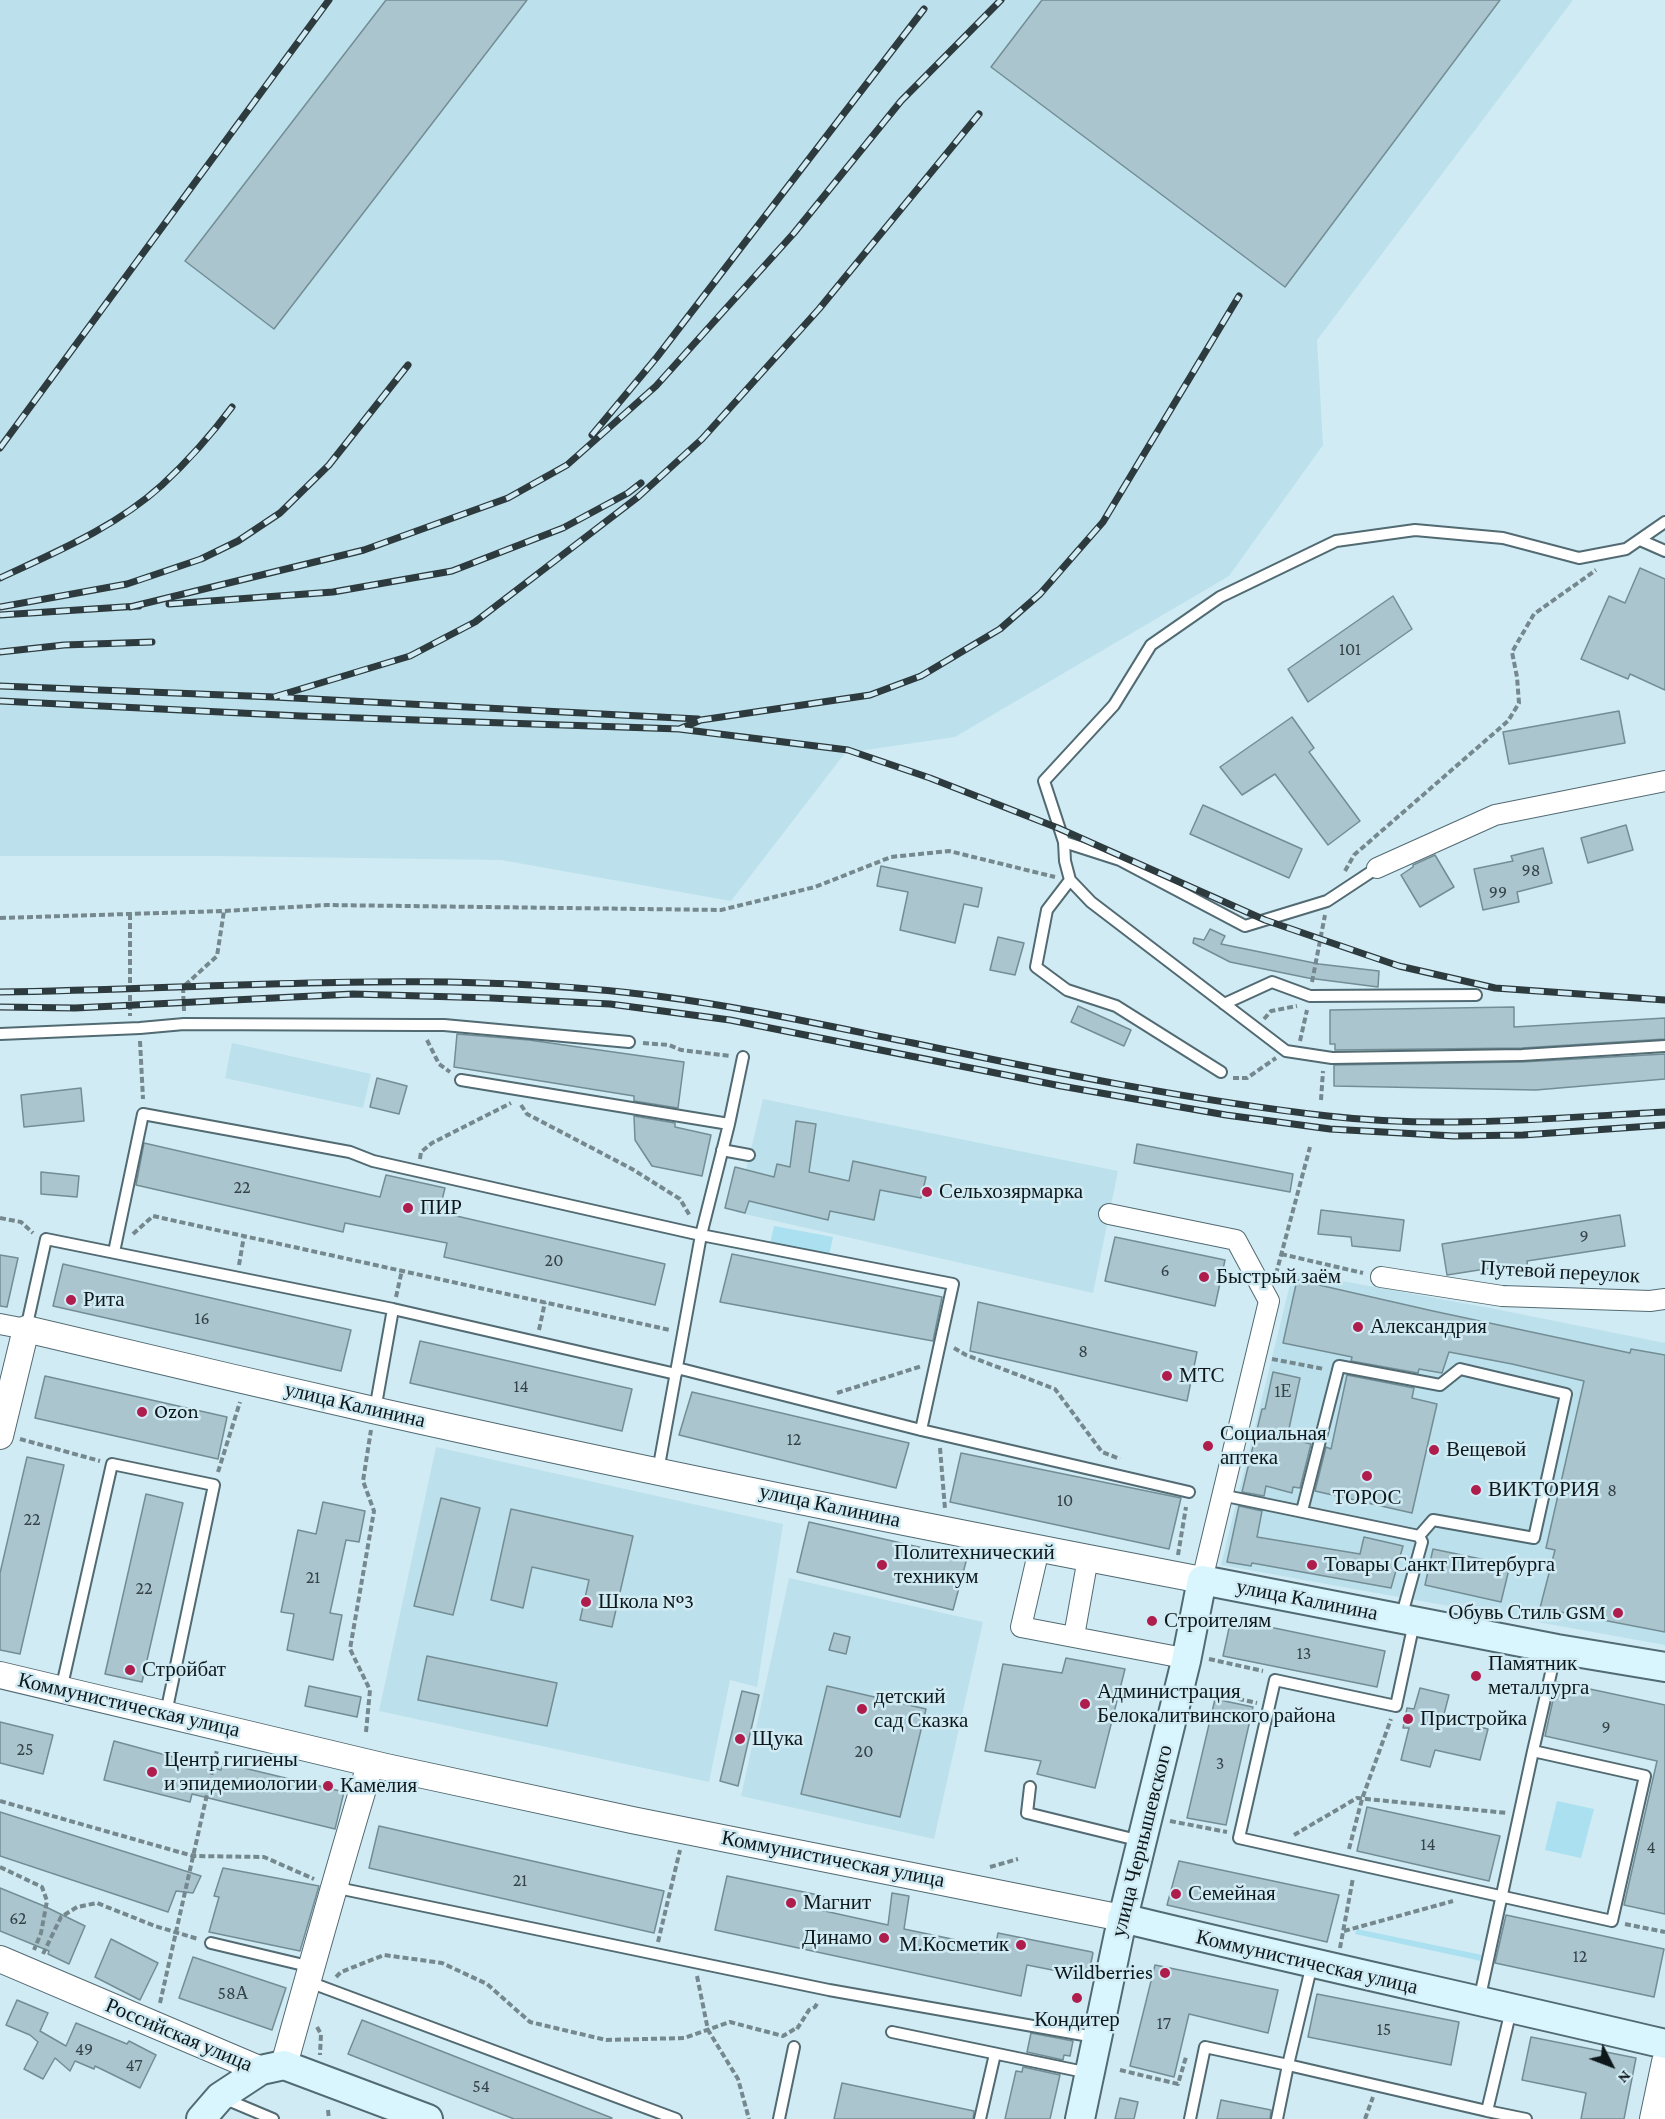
<!DOCTYPE html>
<html>
<head>
<meta charset="utf-8">
<style>
	body { margin:0 }
	#map { position:relative; width:1665px; height:2119px; overflow:hidden; background:#d0ebf4; font-family:"Crimson Pro",serif }
	canvas { display:block }
	.north { position:absolute; left:1581px; top:2035px; width:60px; height:60px; -webkit-text-stroke:4px #d0ebf4; paint-order:stroke; rotate:132deg; font-size:16px; font-weight:700; line-height:24px; text-align:center; color:#0e181b }
	.north::after { content:''; display:block; margin:auto; width:21px; height:27px; background:#0e181b; clip-path:polygon(50% 0,100% 100%,50% 72%,0 100%) }
</style>
</head>
<body>
<div id="map">
<canvas width="1665" height="2119"></canvas>
<div class="north">N</div>
</div>
<script>
const context = document.querySelector('canvas').getContext('2d');
context.lineJoin = 'round';
function fill(path, color) { context.fillStyle = color; context.fill(path, 'evenodd'); }
function stroke(path, color, width, dash) { context.strokeStyle = color; context.lineWidth = width; context.lineCap = dash ? 'butt' : 'round'; context.setLineDash(dash || []); context.stroke(path); }
function drawText(font, color, halo, rows, align = 'center') {
  context.font = font + ' "Crimson Pro",serif'; context.lineWidth = 5; context.setLineDash([]); context.textBaseline = 'middle'; context.strokeStyle = halo; context.fillStyle = color; for (const [text, x, y, turn = 0] of rows) {
    context.save(); context.translate(x, y); context.rotate((+turn || 0) * Math.PI / 180); context.textAlign = isNaN(turn) ? turn : align; if (halo) context.strokeText(text, 0, 0); context.fillText(text, 0, 0); context.restore();
  }
}
const built = new Path2D(`
	M0 0H1573L1317 340 1323 445 1229 576 955 737 845 753 731 901 501 860 217 856H0Z
	M232 1043 371 1074 363 1108 225 1078Z
	M763 1099 1118 1171 1093 1293 736 1212Z
	M1293 1272 1495 1309 1665 1343V1645L1221 1565Z
	M436 1447 783 1524 757 1687 730 1680 709 1782 379 1711Z
	M789 1578 983 1622 934 1839 741 1796Z`);
const green = new Path2D(`
	M774 1226 833 1237 829 1256 770 1244Z
	M1557 1801 1594 1809 1581 1858 1545 1850Z
	M1357 1929 1482 1955 1481 1961 1355 1934Z`);
const building = new Path2D(`
	M386 0H527L274 329 185 261Z
	M1042 0H1500L1285 287 991 67Z
	M1640 568 1665 579V690L1630 674 1628 679 1581 659 1609 596 1625 603Z
	M1393 596 1412 629 1308 702 1288 669Z
	M1619 711 1625 743 1509 764 1503 732Z
	M1292 717 1314 748 1309 752 1360 821 1328 845 1275 774 1242 795 1220 767Z
	M1203 805 1302 849 1289 878 1190 834Z
	M1626 825 1633 850 1588 863 1581 838Z
	M1543 848 1552 883 1517 892 1519 902 1483 910 1474 869 1513 861 1511 856Z
	M1435 855 1454 887 1420 907 1401 875 1413 867V865Z
	M881 866 982 888 978 907 964 904 955 943 900 930 908 892 877 886Z
	M1210 929 1225 936 1221 944 1319 964 1379 971 1378 987 1308 978 1230 962 1193 943 1194 938 1204 940Z
	M998 937 1024 943 1015 975 990 970Z
	M1078 1006 1131 1030 1124 1046 1071 1022Z
	M1514 1007V1027L1665 1018V1039L1522 1048 1335 1050V1044H1330V1010Z
	M457 1034 529 1040 684 1062 678 1108 634 1101V1096L454 1067Z
	M1665 1054V1079L1536 1090 1334 1086V1065L1522 1062Z
	M377 1078 407 1086 399 1114 370 1107Z
	M81 1088 84 1121 24 1127 21 1095Z
	M634 1116 675 1123V1127L711 1135 702 1176 652 1166 635 1140Z
	M796 1121 816 1124 809 1172 849 1181 853 1161 926 1177 921 1198 880 1190 874 1220 830 1211 828 1220 749 1201 745 1213 725 1208 735 1167 774 1177 777 1164 790 1167Z
	M144 1143 380 1197 386 1175 445 1188 439 1212 665 1264 655 1305 444 1257 447 1243 345 1223 343 1232 136 1185Z
	M1137 1144 1293 1174 1290 1192 1134 1163Z
	M41 1172 79 1176 77 1197 41 1194Z
	M1321 1210 1404 1220 1400 1251 1352 1246 1351 1237 1318 1234Z
	M1620 1215 1625 1246 1527 1261 1528 1271 1512 1274 1511 1265 1447 1275 1442 1244Z
	M1115 1237 1225 1260 1215 1306 1105 1281Z
	M732 1254 942 1297 933 1341 720 1302Z
	M0 1255 18 1258 7 1307 0 1306Z
	M63 1264 351 1330 341 1371 53 1306Z
	M1297 1280 1433 1311 1630 1353 1631 1349 1665 1355V1632L1540 1608 1555 1550 1546 1548 1584 1381 1512 1364 1449 1352 1442 1373 1419 1369 1418 1373 1351 1361 1352 1357 1283 1343Z
	M978 1302 1197 1352 1187 1401 970 1351Z
	M420 1341 632 1389 622 1431 410 1383Z
	M1273 1372 1300 1378 1287 1438 1311 1444 1300 1488 1293 1487 1292 1493 1266 1486 1264 1496 1242 1492 1262 1409H1265Z
	M1347 1375 1414 1388 1412 1398 1437 1404 1412 1513 1315 1491 1326 1447 1331 1449Z
	M45 1376 227 1417 218 1459 35 1418Z
	M692 1392 909 1443 896 1488 679 1435Z
	M961 1453 1181 1498 1169 1549 950 1502Z
	M27 1457 64 1465 20 1654 0 1650V1573Z
	M146 1494 183 1503 142 1682 105 1674Z
	M441 1498 480 1508 453 1615 414 1606Z
	M323 1502 365 1511 359 1542 346 1540 330 1613 342 1615 333 1660 287 1650 294 1614 281 1612 298 1530 316 1534Z
	M1239 1506 1262 1511 1257 1537 1360 1554 1364 1537 1403 1546 1391 1588 1252 1563 1251 1566 1227 1562Z
	M511 1509 633 1536 612 1627 580 1620 589 1580 532 1567 523 1608 491 1600Z
	M809 1522 967 1558 953 1610 797 1572Z
	M1433 1549 1510 1565 1501 1602 1425 1585Z
	M1231 1619 1385 1651 1377 1687 1223 1656Z
	M834 1633 850 1637 846 1654 829 1650Z
	M427 1656 557 1683 547 1726 418 1700Z
	M1066 1658 1125 1669 1095 1788 1037 1774 1041 1761 985 1751 1003 1664 1062 1673Z
	M1557 1682 1665 1705V1914L1624 1905 1657 1761 1545 1736Z
	M309 1686 361 1697 357 1717 305 1706Z
	M827 1686 926 1709 900 1817 801 1794Z
	M1420 1688 1449 1695 1443 1718 1488 1729 1480 1760 1435 1750 1430 1767 1401 1760 1409 1728H1403L1407 1708 1414 1709Z
	M742 1691 759 1695 738 1786 720 1781Z
	M1215 1699 1253 1707 1226 1825 1187 1818Z
	M0 1722 53 1735 43 1774 0 1763Z
	M114 1741 221 1770 223 1763 344 1792 335 1829 192 1794 190 1802 104 1780Z
	M1367 1807 1500 1836 1489 1881 1357 1851Z
	M0 1812 201 1876 193 1893 176 1891 168 1912 0 1856Z
	M379 1826 664 1891 654 1933 369 1868Z
	M1179 1861 1339 1895 1327 1942 1167 1905Z
	M223 1868 319 1886 300 1951 209 1932 219 1897 214 1896Z
	M727 1876 823 1896 820 1910 888 1925 892 1893 909 1896 904 1929 995 1948 998 1933 1092 1952 1093 1953 1088 1977 1027 1965 1021 1996 715 1930Z
	M0 1888 44 1906 85 1926 69 1964 48 1954 49 1951 0 1931Z
	M1506 1915 1664 1949 1654 1997 1495 1963Z
	M111 1939 158 1963 140 2000 95 1977Z
	M193 1957 286 1988 272 2030 179 1998Z
	M1155 1965 1278 1990 1268 2033 1189 2014 1174 2077 1130 2066Z
	M1317 1994 1459 2022 1451 2065 1308 2037Z
	M17 2000 48 2013 40 2031 66 2046 76 2023 127 2044 129 2041 156 2055 140 2088 95 2066 94 2069 75 2061 70 2071 55 2058 43 2079 24 2069 38 2042 30 2035 6 2025Z
	M362 2020 612 2118 611 2119H514L348 2054Z
	M1031 2033 1073 2041 1070 2056 1064 2055 1063 2060 1027 2052Z
	M1531 2037 1636 2058 1624 2119H1581L1586 2093 1522 2080Z
	M1023 2067 1060 2075 1050 2119H1005L1016 2071 1022 2072Z
	M842 2083 974 2111 973 2119H834Z
	M1120 2098 1138 2102 1134 2119H1115Z
	M1221 2100 1271 2110 1270 2119H1217Z`);
const path = new Path2D(`
	M1345 871 1354 855 1508 721 1519 703 1517 677 1512 652 1534 614 1596 570
	M130 914V1016
	M0 918 224 911 327 905 721 910 815 887 891 857 949 851 1055 877
	M1312 982 1325 915
	M184 1011 183 987 217 956 224 911
	M1264 1019 1271 1011 1297 1006
	M427 1040 439 1064 450 1072
	M140 1041 143 1099
	M1300 1041 1307 1010
	M643 1043 669 1045 681 1050 730 1056
	M1233 1078H1247L1276 1058
	M1321 1100 1323 1071
	M521 1105 527 1114 632 1169 680 1199 690 1216
	M420 1159 421 1152 432 1143 511 1103
	M0 1218 21 1222 33 1233
	M133 1234 153 1216 670 1330
	M1281 1254 1363 1273
	M239 1265 244 1236
	M1276 1274 1310 1147
	M396 1297 402 1270
	M539 1330 545 1302
	M954 1348 966 1355 1055 1389 1102 1452 1120 1459
	M1272 1359 1324 1369
	M837 1393 922 1366
	M20 1439 100 1461
	M940 1448 945 1509
	M218 1472 240 1402
	M1178 1555 1186 1507
	M1209 1659 1263 1671
	M1203 1691 1257 1703
	M366 1732 370 1690 350 1649 374 1511 363 1481 371 1430
	M0 1801 193 1856 264 1857 314 1879
	M1170 1821 1227 1832
	M1294 1835 1357 1798 1507 1813
	M1349 1849 1362 1799 1391 1719
	M0 1867 42 1887 47 1901 41 1933 34 1950
	M990 1867 1018 1859
	M1625 1924 1665 1932
	M1344 1931 1453 1901
	M658 1942 680 1850
	M1340 1948 1353 1878
	M43 1954 61 1917 77 1907 97 1903 155 1926 198 1939
	M697 1976 708 2030 738 2079 749 2119
	M336 1977 341 1972 384 1955 442 1963 487 1984 530 2022 606 2040 684 2038 730 2022 783 2036 798 2027
	M160 2003 217 1750
	M317 2027 321 2034 320 2055
	M797 2029 809 2010 815 2007 818 2002
	M1120 2070 1178 2084 1186 2057
	M328 2110 329 2119
	M1365 2119 1373 2097`);
const service = new Path2D(`
	M1640 540 1665 551
	M1064 842 1065 861 1070 880 1091 902 1286 1051 1332 1058 1522 1055 1665 1046
	M1377 868 1327 901 1245 926 1120 860 1064 842 1044 781 1114 705 1151 645 1220 597 1336 541 1415 530 1503 538 1579 558 1626 549 1665 522
	M1070 880 1047 910 1036 967 1067 990 1116 1006 1221 1072
	M1224 1004 1272 982 1310 996 1476 995
	M0 1034 140 1028 184 1024 419 1025H444L629 1042
	M743 1057 729 1124 701 1235 953 1284 921 1430
	M461 1080 729 1124
	M722 1150 749 1155
	M114 1252 143 1114 350 1152 373 1161 701 1235 658 1471
	M26 1329 46 1239 393 1309 676 1374
	M677 1368 921 1430 1189 1492
	M375 1410 393 1309
	M1221 1495 1419 1536 1433 1520 1534 1538 1566 1394 1460 1369 1440 1385 1339 1366 1302 1511
	M1401 1618 1422 1542 1419 1536
	M1414 1623 1396 1706 1275 1680 1239 1838 1612 1921 1645 1776 1533 1751 1556 1651
	M61 1690 112 1464 214 1485 166 1713
	M1030 1787 1027 1813 1141 1841
	M333 1887 829 1990 1095 2037
	M211 1943 312 1967
	M1312 1964 1288 2065 1487 2111 1511 2010
	M309 1982 676 2119
	M1479 2001 1533 1751
	M892 2032 1089 2073
	M223 2098 273 2119
	M1487 2111 1526 2119
	M779 2119 794 2047
	M980 2119 995 2054
	M1190 2119 1205 2047 1288 2065 1277 2119`);
const minor = new Path2D(`
	M1377 868 1495 815 1665 781
	M1109 1214 1236 1240 1269 1301 1202 1580
	M1381 1277 1502 1296 1650 1301 1665 1299
	M0 1324 26 1329
	M1039 1549 1021 1627 1173 1656 1186 1661
	M1074 1636 1088 1558`);
const tertiary = new Path2D(`
	M0 1436 26 1329C142 1356 257 1384 373 1410 648 1472 925 1527 1202 1580
	M0 1675 386 1767 632 1820 1122 1918
	M0 1959 261 2070
	M284 2065C311 1969 337 1874 366 1779L369 1763
	M1653 2119 1665 2062`);
const secondary = new Path2D(`
	M1122 1918C1303 1962 1484 2001 1665 2044
	M201 2119 220 2097 261 2070 284 2065 428 2119
	M1080 2119 1119 1934 1186 1661 1202 1580 1557 1649 1665 1667`);
const rail = new Path2D(`
	M592 435 657 357 924 9
	M0 448 329 0
	M0 578C56 552 116 527 162 485 188 461 211 435 232 407
	M169 604 333 592 452 571 563 528 628 493 641 483
	M0 607 127 584 201 559 238 541 280 513 329 465 408 365
	M130 607 364 550 508 498 567 465 656 386 794 233 901 101 1001 0
	M0 615 139 606
	M0 652 64 645 152 642
	M0 686 274 697 698 719
	M274 697 410 656 475 622 638 497 702 439 819 309 979 114
	M0 701 301 716 679 729 701 720 870 695 921 676 1000 629 1040 594 1103 522 1239 296
	M679 729 848 750 930 778 1058 828 1265 920 1399 966 1495 988 1665 1000
	M0 992C219 989 439 968 657 996 743 1007 828 1026 913 1043 1051 1072 1189 1100 1328 1116 1440 1129 1553 1118 1665 1112
	M0 1007 75 1008 353 994 491 998 610 1004 730 1020 1061 1086 1226 1115 1330 1129 1454 1136 1523 1135 1665 1125`);
const markers = [
	[927,1192,6,"#af1d4c"],
	[408,1208,6,"#af1d4c"],
	[1204,1277,6,"#af1d4c"],
	[71,1300,6,"#af1d4c"],
	[1358,1327,6,"#af1d4c"],
	[1167,1376,6,"#af1d4c"],
	[142,1412,6,"#af1d4c"],
	[1208,1446,6,"#af1d4c"],
	[1434,1450,6,"#af1d4c"],
	[1367,1476,6,"#af1d4c"],
	[1476,1490,6,"#af1d4c"],
	[882,1565,6,"#af1d4c"],
	[1312,1565,6,"#af1d4c"],
	[586,1602,6,"#af1d4c"],
	[1618,1613,6,"#af1d4c"],
	[1152,1621,6,"#af1d4c"],
	[130,1670,6,"#af1d4c"],
	[1476,1676,6,"#af1d4c"],
	[1085,1704,6,"#af1d4c"],
	[862,1709,6,"#af1d4c"],
	[1408,1719,6,"#af1d4c"],
	[740,1739,6,"#af1d4c"],
	[152,1772,6,"#af1d4c"],
	[328,1786,6,"#af1d4c"],
	[1176,1894,6,"#af1d4c"],
	[791,1903,6,"#af1d4c"],
	[884,1938,6,"#af1d4c"],
	[1021,1945,6,"#af1d4c"],
	[1165,1973,6,"#af1d4c"],
	[1077,1998,6,"#af1d4c"]
];
const numberNames = [
	["101",1350,649],
	["98",1531,870],
	["99",1498,892],
	["22",242,1187],
	["9",1584,1236],
	["20",554,1260],
	["6",1165,1270],
	["16",202,1318],
	["8",1083,1351],
	["14",521,1386],
	["1Е",1283,1391],
	["12",794,1439],
	["8",1612,1490],
	["10",1065,1500],
	["22",32,1519],
	["21",313,1577],
	["22",144,1588],
	["13",1304,1653],
	["9",1606,1727],
	["25",25,1749],
	["20",864,1751],
	["3",1220,1763],
	["14",1428,1844],
	["4",1651,1847],
	["21",520,1880],
	["62",18,1918],
	["12",1580,1956],
	["58А",233,1993],
	["17",1164,2023],
	["15",1384,2029],
	["49",84,2049],
	["47",134,2065],
	["54",481,2086]
];
const poiNames = [
	["Сельхозярмарка",939,1192],
	["ПИР",420,1208],
	["Быстрый заём",1216,1277],
	["Рита",83,1300],
	["Александрия",1370,1327],
	["МТС",1179,1376],
	["Ozon",154,1412],
	["Социальная",1220,1434],
	["аптека",1220,1458],
	["Вещевой",1446,1450],
	["ВИКТОРИЯ",1488,1490],
	["ТОРОС",1367,1498,"center"],
	["Политехнический",894,1553],
	["техникум",894,1577],
	["Товары Санкт Питербурга",1324,1565],
	["Школа №3",598,1602],
	["Обувь Стиль GSM",1606,1613,"right"],
	["Строителям",1164,1621],
	["Памятник",1488,1664],
	["металлурга",1488,1688],
	["Стройбат",142,1670],
	["Администрация",1097,1692],
	["Белокалитвинского района",1097,1716],
	["детский",874,1697],
	["сад Сказка",874,1721],
	["Пристройка",1420,1719],
	["Щука",752,1739],
	["Центр гигиены",164,1760],
	["и эпидемиологии",164,1784],
	["Камелия",340,1786],
	["Семейная",1188,1894],
	["Магнит",803,1903],
	["Динамо",872,1938,"right"],
	["М.Косметик",1009,1945,"right"],
	["Wildberries",1153,1973,"right"],
	["Кондитер",1077,2020,"center"]
];
const streetNames = [
	["Путевой переулок",1560,1272,3],
	["улица Калинина",355,1405,13],
	["улица Калинина",830,1506,12],
	["улица Калинина",1307,1600,11],
	["Коммунистическая улица",129,1705,13],
	["улица Чернышевского",1142,1841,-76],
	["Коммунистическая улица",833,1859,11],
	["Коммунистическая улица",1307,1962,13],
	["Российская улица",179,2035,23]
];
fill(built, '#bce1ec');
fill(green, '#abe0f1');
fill(building, '#aac5ce');
stroke(building, '#738d95', 1.5);
stroke(service, '#526a72', 14);
stroke(minor, '#526a72', 22);
stroke(tertiary, '#526a72', 28);
stroke(secondary, '#526a72', 32);
stroke(path, '#75888e', 4, [6, 3]);
stroke(service, '#fff', 10);
stroke(minor, '#fff', 20);
stroke(tertiary, '#fff', 26);
stroke(secondary, '#d9f6fe', 28);
stroke(rail, '#2d3a3e', 7);
stroke(rail, '#d0ebf4', 4.5, [14]);
for (const [x, y, r, color] of markers) { const dot = new Path2D(); dot.arc(x, y, r, 0, 2 * Math.PI); context.fillStyle = color; context.fill(dot); stroke(dot, '#d0ebf4', 2); }
drawText('18px', '#354348', null, numberNames);
drawText('21px', '#0e181b', '#d0ebf4', poiNames, 'left');
drawText('21px', '#0e181b', '#d0ebf4', streetNames);
</script>
</body>
</html>
